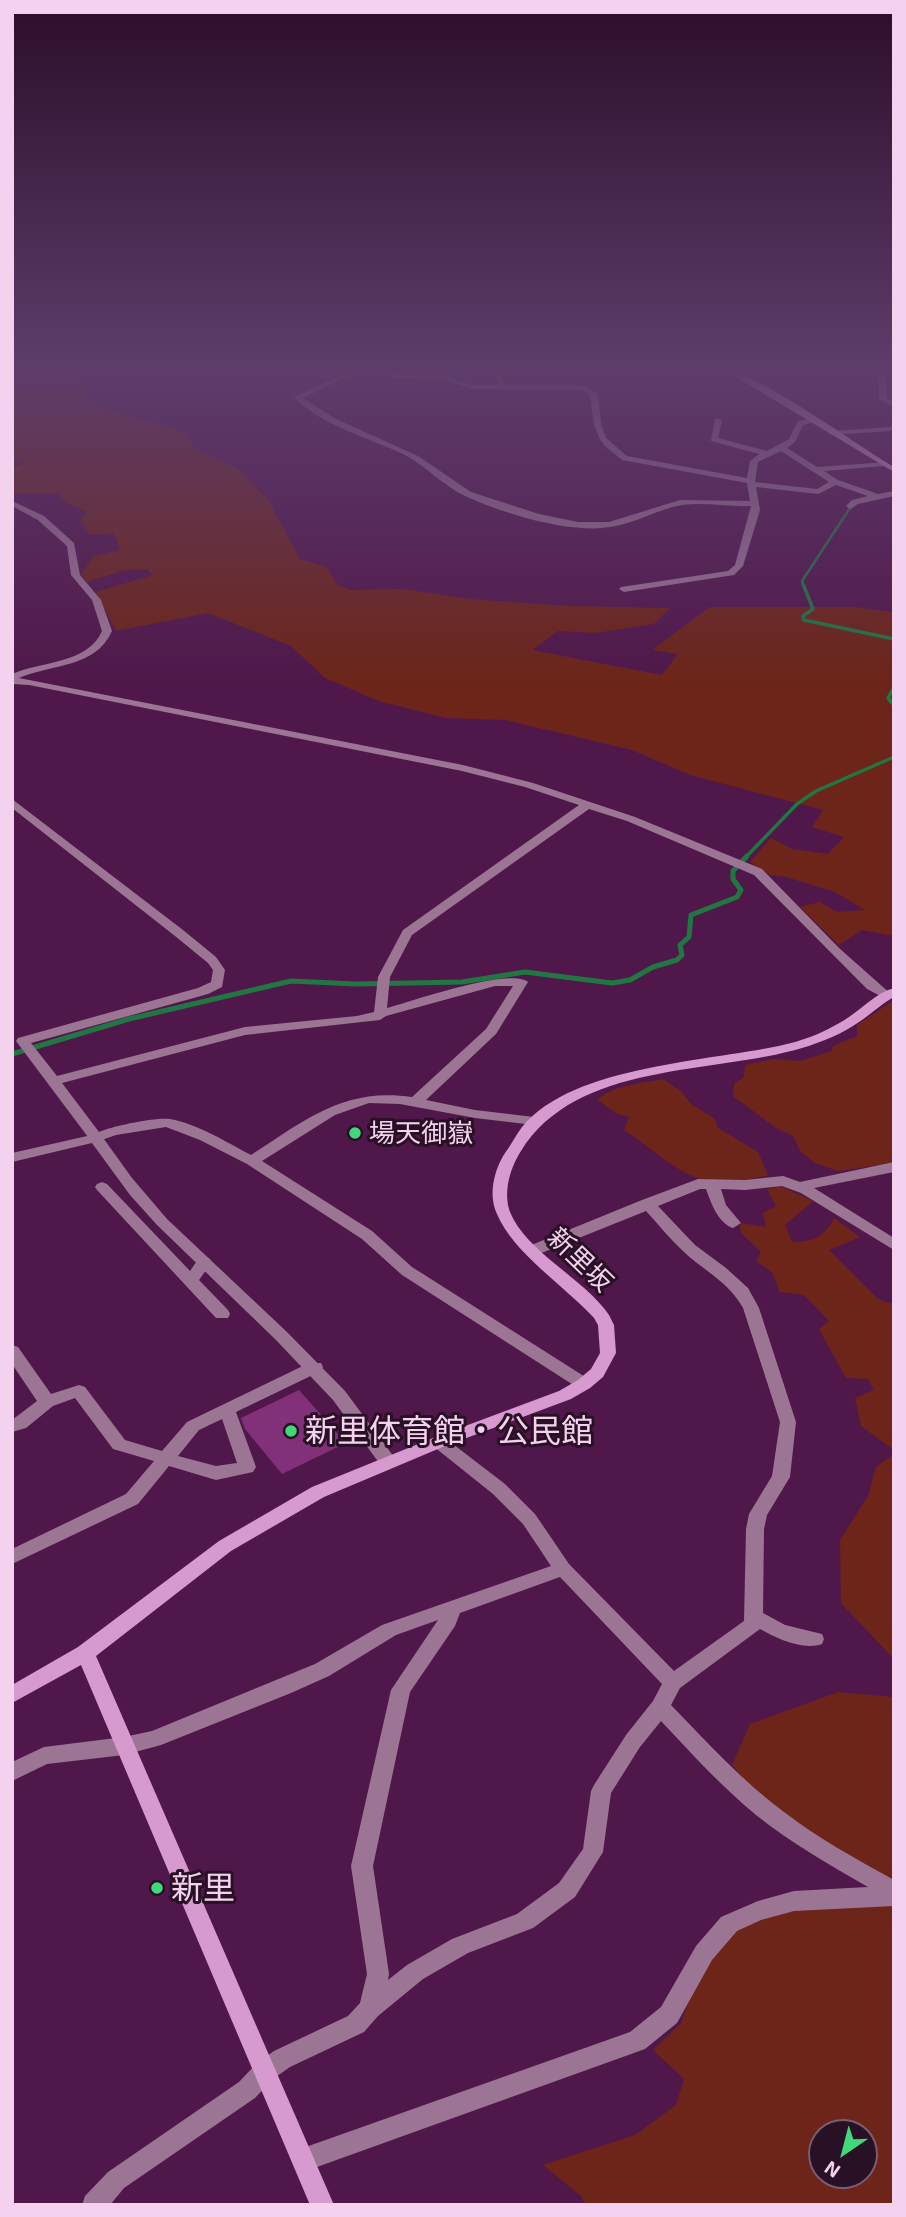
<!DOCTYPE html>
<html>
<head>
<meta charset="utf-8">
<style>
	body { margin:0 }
	#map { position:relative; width:906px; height:2217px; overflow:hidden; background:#50184a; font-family:"Exo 2",sans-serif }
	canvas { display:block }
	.frame { position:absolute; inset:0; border:14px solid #f4d1ee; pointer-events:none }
	.north { position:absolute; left:808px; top:2119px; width:70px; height:70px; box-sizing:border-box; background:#281025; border:2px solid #7a5d75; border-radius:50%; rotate:215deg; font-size:19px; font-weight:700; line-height:28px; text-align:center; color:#f4d1ee }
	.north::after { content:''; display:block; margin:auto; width:24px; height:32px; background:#42d77b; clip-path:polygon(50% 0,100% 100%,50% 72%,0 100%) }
</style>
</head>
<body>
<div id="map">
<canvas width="906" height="2217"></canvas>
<div class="frame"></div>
<div class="north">N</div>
</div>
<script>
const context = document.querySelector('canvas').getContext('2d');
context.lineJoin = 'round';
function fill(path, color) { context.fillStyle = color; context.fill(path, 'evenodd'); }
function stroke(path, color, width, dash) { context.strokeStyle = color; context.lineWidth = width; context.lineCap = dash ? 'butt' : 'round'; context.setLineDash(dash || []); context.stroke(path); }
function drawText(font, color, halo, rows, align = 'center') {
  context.font = font + ' "Exo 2","Noto Sans JP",sans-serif'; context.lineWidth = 6; context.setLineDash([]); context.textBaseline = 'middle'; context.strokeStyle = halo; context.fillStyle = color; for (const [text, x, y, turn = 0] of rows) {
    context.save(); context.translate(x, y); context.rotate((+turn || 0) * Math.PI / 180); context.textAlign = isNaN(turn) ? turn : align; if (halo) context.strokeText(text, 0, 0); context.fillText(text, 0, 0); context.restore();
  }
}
const green = new Path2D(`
	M12 372H67L76 377 90 401 109 411 173 427 184 433 197 449 240 470 269 501 300 559 326 567 339 586 351 590 403 589 470 599 570 606 670 608 654 624 596 633 558 631 532 650 662 675 678 654 652 650 710 607H855L894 612V936L862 930 839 945 800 907 820 902 837 912 865 910 835 892 786 877 770 875 750 862 771 838 792 849 828 854 844 837 812 827 823 810 690 775 632 750 505 720 446 718 379 701 325 678 291 646 208 613 116 631 96 592 153 575 147 569 124 570 87 582 81 574 94 556 120 550 114 533 90 535 80 520 88 514C78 505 64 505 58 493L14 494 12 468 25 463 12 459Z
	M894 1000V1163L838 1171 815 1163 801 1152 793 1136 776 1128 733 1096 734 1084 744 1077 745 1065 773 1059 800 1061 832 1051 833 1046 857 1036V1025Z
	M663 1079 682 1092 691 1104 714 1118 718 1128 758 1152 768 1175C749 1181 710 1184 692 1176 668 1165 646 1144 624 1130L629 1117 617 1114 598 1100C610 1085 645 1083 663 1079Z
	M780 1186 813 1201 785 1225 792 1242C812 1242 825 1237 834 1218L860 1237 829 1250 878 1299 894 1304V1450L861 1426 855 1398 874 1390 868 1379 846 1378 819 1329 829 1321 804 1295 780 1292 772 1272 756 1261 761 1252 741 1233 740 1223 766 1227 763 1213 776 1206 767 1189Z
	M894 1454V1883L809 1834 758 1796 732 1765 750 1724 838 1692 893 1697V1658L841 1603 840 1540 868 1496 876 1467Z
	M894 1901V2205H585L581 2196 543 2165 635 2135 676 2105 684 2079 653 2050 681 2023 695 1983 730 1934 769 1914 802 1905ZM822 2133H864V2175H822Z`);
const streamFar2 = new Path2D(`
	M804 586 802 581 850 508 854 506`);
const streamFar1 = new Path2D(`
	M803 584 813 609 803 616 804 620 894 639
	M894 687 888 698 894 705
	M745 858 797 804 816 791 894 757`);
const stream = new Path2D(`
	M12 1054 129 1019 291 981 356 984 462 982 525 972 612 983 630 980 653 967 677 960 682 955 680 945 689 937 691 915 737 897 741 890 733 879V871L747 856`);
const building = new Path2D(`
	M299 1390 346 1443 282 1474 245 1429 241 1418Z`);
const minor = new Path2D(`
	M348 372H358L303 398 336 419 418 456 471 492 539 514 578 522H609L680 500 750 501 747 483 622 460 605 446 599 438 594 424 590 395 582 390 473 389 439 379 392 378 375 372 439 375 473 385H498L495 377 490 372H498L505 385 583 386 598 394 601 424 606 438 627 456 747 478 750 461 759 454 711 441 715 418 722 420 718 438 767 451 789 439 798 421 816 418V422L803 425 795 442 787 448 817 467 887 462V466H884L824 471 838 480 878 494 894 491V496L858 504 850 509 846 506 852 500 868 496 836 485 818 494 756 487 760 510 743 566 734 575 624 592 619 589 621 587 728 571 735 565 751 506C728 507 705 502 682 505 657 509 635 524 610 527 569 534 502 513 465 496 442 485 425 465 403 454 367 437 322 426 294 397ZM781 451 829 482 817 489 755 482 758 462Z
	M686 372H724L721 374Z
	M878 372H886L887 398 894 402V407L879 399Z
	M892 427 893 429 889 431 832 435 828 433 832 431Z
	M12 501 44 516 74 543 80 575 101 600 112 631C96 668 51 664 19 678L463 765 533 783 635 817 762 869 839 948 892 995 886 999 867 989 754 875 627 821 589 809 412 935 390 977 387 1008C413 1001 510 967 528 982L496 1034 426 1100 475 1110 534 1117 541 1121 534 1125 475 1118 400 1104 369 1103 335 1115 262 1161 372 1231 412 1267 590 1380 592 1384 590 1388H578L402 1275 362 1239 247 1164 200 1140 166 1127 116 1135 96 1142 91 1141 16 1041 18 1038 198 988 211 982 213 970 208 963 175 936 12 808V799L183 930 216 957 225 970 222 987 208 994 31 1043 57 1076 245 1027 357 1016 374 1012 378 977 403 930 579 805 525 787 462 771 29 685 12 684V674C41 661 88 664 102 631L92 600 71 575 67 546 38 520 12 506ZM495 986H513L486 1029 412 1097C344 1087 305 1120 251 1155 226 1142 198 1124 170 1119 156 1117 112 1126 99 1132L62 1083 245 1035 380 1020 386 1016Z
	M894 1162V1172L814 1188 894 1238V1250L801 1193 782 1186 745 1190 721 1189 726 1205 741 1223 733 1228C718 1223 711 1203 706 1189H700L658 1206 695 1245 726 1268 748 1288 759 1308 796 1422 790 1477 767 1515 764 1529 763 1613 785 1625 822 1634 824 1639 822 1644C803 1651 776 1638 760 1629L680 1688 671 1705C707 1742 742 1781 784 1812 818 1838 856 1859 894 1880V1906L794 1911 761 1920 737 1931 712 1960 677 2023 645 2049 303 2172 295 2168 291 2160 295 2152 303 2148 630 2032 661 2007 696 1946 721 1917 758 1901 794 1891 868 1887C830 1865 791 1843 756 1815 721 1786 691 1753 661 1721L640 1747 611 1793 603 1852 575 1897 533 1928 468 1953 423 1979 378 2016 364 2032 290 2067 273 2079 255 2098 124 2188 110 2205H82L85 2196 108 2172 239 2082 257 2063 274 2051 348 2016 360 2003 367 1974 351 1866 391 1690 438 1620 396 1635 329 1676 291 1693 161 1745 124 1755 47 1764 12 1781V1762L44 1747 124 1737 152 1731 315 1664 382 1625 551 1566 523 1524 493 1494 433 1446 430 1442 433 1438 439 1436 445 1438 505 1484 535 1514 569 1564 674 1671 744 1621 746 1529 749 1514 772 1476 780 1422 743 1308C729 1282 704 1271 683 1251 670 1239 658 1224 646 1211L539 1254 534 1255 526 1250 529 1246 642 1200 698 1179 745 1180 783 1176 800 1182ZM560 1577 662 1684 653 1701 626 1735 594 1785 591 1791 583 1849 559 1883 517 1914 452 1939 407 1965 388 1980 389 1974 373 1866 410 1692 455 1626 460 1613Z
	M102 1182 107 1184 190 1271 199 1258H209L212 1262 199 1280 228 1310 230 1314 228 1318H216L97 1190 95 1187 97 1184Z
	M12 1345 18 1347 51 1394 79 1385 85 1387 125 1440 162 1451 187 1422 309 1363H321L323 1367 321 1371 236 1412 256 1467 253 1472 216 1480 169 1466 138 1504 12 1564V1549L126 1494 154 1461 113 1449 75 1398 53 1406 26 1428 12 1432V1420L37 1401 12 1364ZM222 1419 237 1463 216 1466 178 1456 199 1430Z`);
const tertiary = new Path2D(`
	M96 1134 101 1135 132 1178 167 1219 287 1332 345 1391 394 1457 397 1462 394 1467 388 1468 382 1467 333 1400 276 1340 157 1225 130 1195 92 1143 12 1162V1153Z`);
const secondary = new Path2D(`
	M728 372C757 372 861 448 894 467V472Z
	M894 988V997C881 1004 871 1014 859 1022 842 1034 822 1042 802 1048 711 1075 577 1061 521 1151 510 1168 503 1192 510 1212 526 1252 585 1279 609 1315L614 1325 616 1353 603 1377 590 1388 571 1399 445 1446 324 1497 231 1551 96 1656 334 2205H310L81 1665 12 1703V1685L78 1647 219 1541 312 1487 433 1438 559 1391 578 1380 591 1369 600 1353 598 1325 594 1318C565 1286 514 1254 497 1214 488 1195 494 1170 505 1153 511 1145 516 1135 522 1127 574 1064 712 1062 787 1044 809 1039 831 1029 849 1017 864 1007 876 993 894 988Z`);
const markers = [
	[355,1133,7,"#42d77b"],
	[291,1431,7,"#42d77b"],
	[157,1888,7,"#42d77b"]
];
const poiNames = [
	["場天御嶽",369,1133]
];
const streetNames = [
	["新里坂",580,1260,44]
];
const nearPoinames = [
	["新里体育館・公民館",305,1431],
	["新里",171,1888]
];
fill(green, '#6c2518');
stroke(streamFar2, '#207742', 2.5);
stroke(streamFar1, '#207742', 3.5);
stroke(stream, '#207742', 5);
fill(building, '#82307a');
fill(minor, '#9c7595');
fill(tertiary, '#9c7595');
fill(secondary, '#d79ace');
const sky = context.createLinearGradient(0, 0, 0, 683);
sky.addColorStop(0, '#2c0d29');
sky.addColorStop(0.54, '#5e3d6b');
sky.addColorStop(1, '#5e3d6b00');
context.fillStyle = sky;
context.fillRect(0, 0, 906, 683);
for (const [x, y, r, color] of markers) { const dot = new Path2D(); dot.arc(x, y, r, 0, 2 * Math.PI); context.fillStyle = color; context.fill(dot); stroke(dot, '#281025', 2.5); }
drawText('26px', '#f4d1ee', '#281025', poiNames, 'left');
drawText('26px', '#f4d1ee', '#281025', streetNames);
drawText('32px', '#f4d1ee', '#281025', nearPoinames, 'left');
</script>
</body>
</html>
